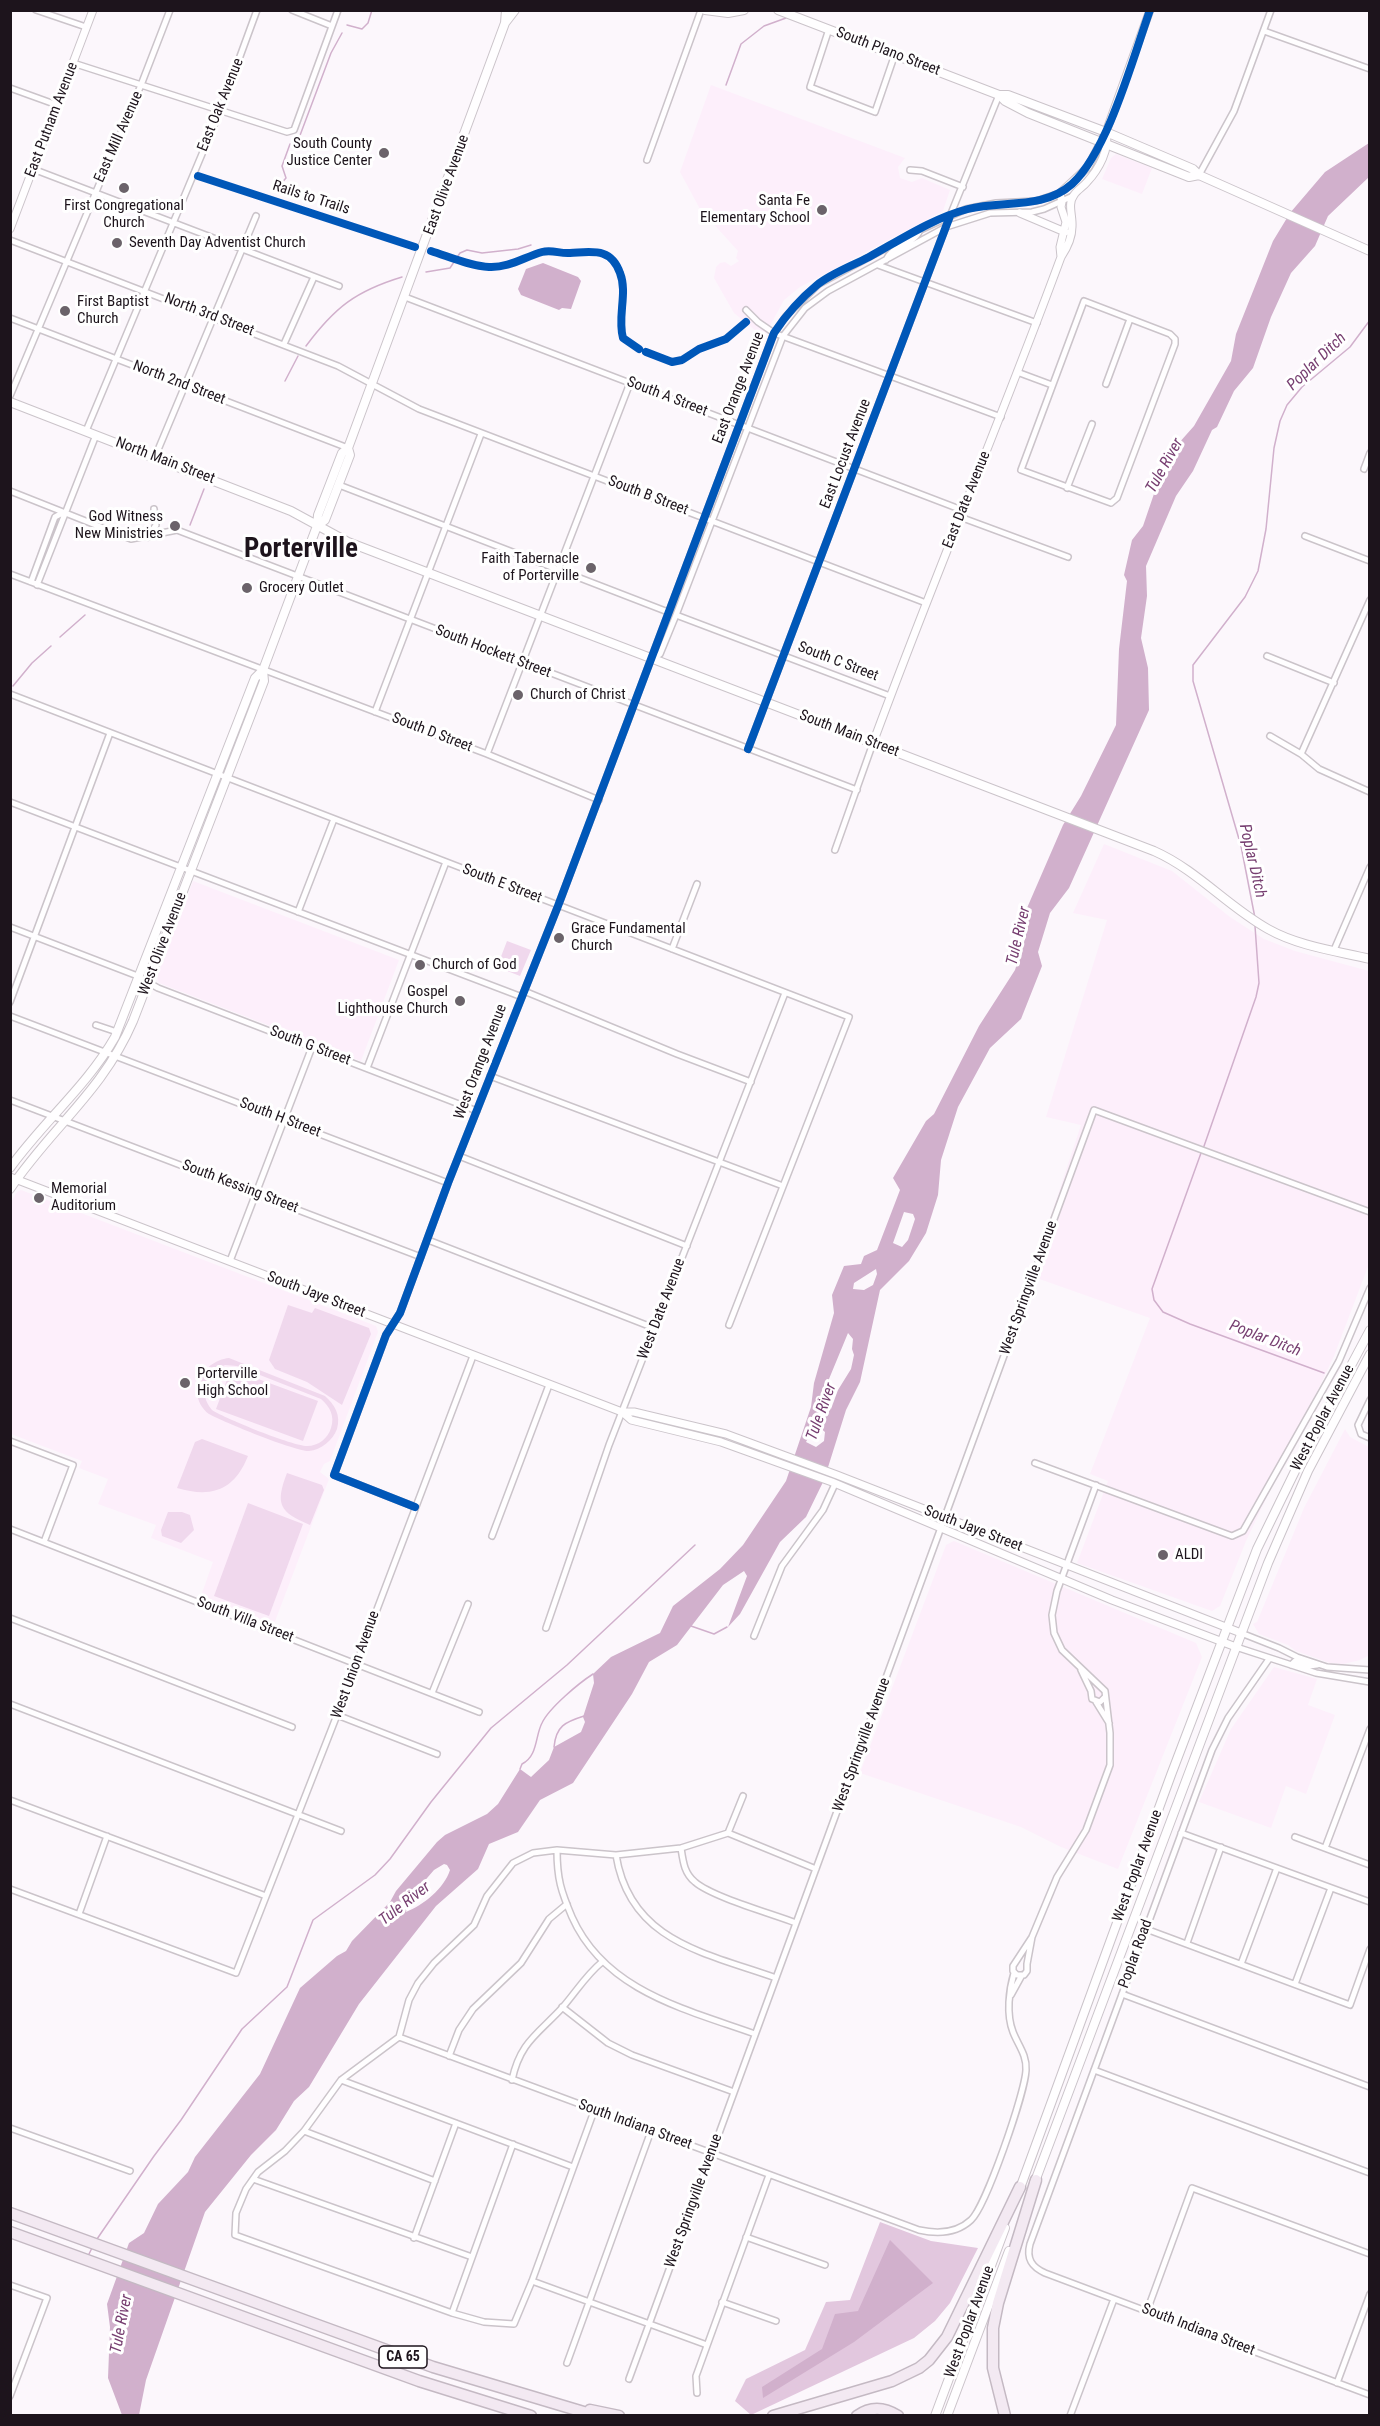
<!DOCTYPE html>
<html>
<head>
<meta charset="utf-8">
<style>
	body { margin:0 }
	#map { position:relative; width:1380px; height:2426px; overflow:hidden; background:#fcf7fc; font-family:"Roboto Condensed",sans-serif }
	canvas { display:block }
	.frame { position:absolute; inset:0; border:12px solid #1d141c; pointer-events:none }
</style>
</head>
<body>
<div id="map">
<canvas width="1380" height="2426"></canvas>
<div class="frame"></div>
</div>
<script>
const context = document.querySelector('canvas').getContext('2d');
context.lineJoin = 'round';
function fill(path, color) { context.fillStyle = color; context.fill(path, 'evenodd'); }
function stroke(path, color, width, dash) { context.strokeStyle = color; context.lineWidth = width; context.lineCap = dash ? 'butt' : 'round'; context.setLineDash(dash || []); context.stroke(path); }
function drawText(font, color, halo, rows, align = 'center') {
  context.font = font + ' "Roboto Condensed",sans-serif'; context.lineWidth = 6; context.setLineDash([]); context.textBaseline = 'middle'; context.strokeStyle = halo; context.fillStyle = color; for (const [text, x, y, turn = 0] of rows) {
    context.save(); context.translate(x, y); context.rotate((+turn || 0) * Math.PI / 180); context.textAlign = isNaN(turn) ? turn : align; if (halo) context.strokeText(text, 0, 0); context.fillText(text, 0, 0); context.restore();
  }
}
const built = new Path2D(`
	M711 85 905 158 898 167 900 178 912 182 922 178 950 190 943 211 800 287 784 300 765 335 756 331 734 313 714 278 716 267 720 263 725 262 731 266 739 261 736 258 738 251 700 209 680 172Z
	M1116 154 1152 168 1142 194 1102 179 1111 158Z
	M1104 844 1172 871 1230 917 1264 939 1295 951 1369 971V1264L1334 1356 1246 1541 1220 1606 1212 1611 1077 1563 1108 1481 1090 1474 1150 1318 1031 1276 1081 1125 1046 1117 1107 920 1073 913Z
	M193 881 399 960 361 1061 159 983 157 977Z
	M21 1190 376 1326 378 1332 330 1461 324 1464 320 1472 329 1479 274 1624 201 1596 213 1562 151 1538 156 1525 98 1504 108 1479 79 1468 82 1461 11 1434 10 1204 17 1192Z
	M1345 1429 1350 1437 1369 1447 1370 1655 1360 1660 1343 1664 1330 1663 1296 1651 1288 1645 1259 1634 1253 1624 1257 1622 1304 1508Z
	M954 1541 1196 1643 1202 1657 1118 1869 1061 1847 1021 1827 860 1773 946 1545Z
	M1274 1667 1317 1679 1308 1705 1335 1715 1306 1794 1286 1786 1271 1828 1199 1802 1231 1729Z`);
const green = new Path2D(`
	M507 941 531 950 520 976 497 967Z
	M288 1305 312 1313 315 1308 369 1328 371 1334 342 1405 307 1382 275 1369 269 1360Z
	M229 1358 325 1396C335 1405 341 1415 337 1429 333 1440 321 1450 309 1451 297 1452 223 1422 209 1414 185 1395 201 1361 229 1358ZM225 1365 237 1366 321 1399C330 1407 335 1416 331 1428 328 1438 319 1446 307 1446 293 1446 226 1419 212 1410 198 1393 204 1373 225 1365Z
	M231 1369 318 1401 303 1441 216 1409Z
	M202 1439 248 1456C234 1491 211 1498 177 1488L195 1442Z
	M287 1473 322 1485 324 1490 310 1525C279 1512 275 1504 287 1473Z
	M248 1503 303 1524 269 1616 214 1596Z
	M168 1512H182L190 1515 194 1530 181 1543 162 1536 161 1530Z`);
const forest = new Path2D(`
	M880 2222 931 2241 978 2248 950 2303 935 2321 914 2338 751 2415 735 2401 746 2379 805 2350 826 2302 850 2300Z`);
const water = new Path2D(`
	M1369 143V177L1328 216 1315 246 1291 273 1271 317 1253 368 1234 391 1217 427 1212 430 1193 471 1176 496 1146 566 1147 596 1141 638 1148 668 1149 710 1069 888 1050 913 1038 952 1042 966 1021 1019 990 1048 958 1107 941 1160 938 1195 926 1233 909 1261 880 1290 860 1382 846 1410 824 1480 806 1517 780 1542 740 1614 728 1627 747 1576 744 1571 723 1585 677 1645 649 1662 632 1694 573 1783 540 1800 518 1832 489 1844 478 1869 436 1906 359 2004 309 2087 294 2101 276 2130 251 2155 205 2212 146 2380 139 2415H122L108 2378 110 2327 107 2304 129 2243 144 2233 158 2204 188 2172 195 2157 260 2074 300 1988 337 1956 346 1951 352 1941 390 1902 396 1891 437 1842 445 1835 487 1814 498 1804 520 1769 531 1777 549 1760 554 1747 581 1732 585 1722 583 1717 594 1683 593 1674 611 1657 660 1633 673 1606 720 1569 743 1545 786 1481 811 1407 814 1383 834 1313 832 1295 844 1266 861 1264 864 1256 877 1250 900 1190 893 1178 926 1121 934 1114 979 1026 1015 970 1025 939 1027 908 1063 825 1081 796 1116 725 1119 649 1127 581 1124 575 1132 540 1143 526 1157 485 1178 444 1194 426 1231 361 1236 334 1273 241 1290 213 1325 172ZM904 1212 913 1214 915 1219 908 1240 902 1247 893 1243ZM876 1269 877 1274 873 1285 864 1290 853 1289 854 1283ZM848 1333 853 1339 852 1349 854 1355 851 1369 838 1390 831 1409 826 1395 829 1379ZM819 1427 825 1432 824 1441 816 1447 806 1442 811 1432ZM444 1864 447 1865 450 1870C444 1889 423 1905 406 1912L409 1899 434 1870Z
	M543 263 578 277 581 281 571 309 562 308 559 310 521 295 518 289 526 269Z
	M890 2240 933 2283 854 2342 763 2398 762 2387 822 2349 835 2314 858 2311Z`);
const stream = new Path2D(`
	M347 25 362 29 368 23 372 10
	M726 85 741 44 764 26 786 18
	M296 141 299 138 331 53 342 33
	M279 186 286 178 282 166 290 144
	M426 272 450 268 460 253 467 250 482 253 518 249 531 245
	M306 346C335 307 356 291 402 277
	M285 381 298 356
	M190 525 204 489
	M60 637 85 615
	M13 686 32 663 51 646
	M1255 918 1241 846 1193 681V665L1245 597 1258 571 1266 529 1274 448 1280 421 1287 405 1302 387 1350 347 1370 320
	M1203 1149 1256 997 1259 983 1255 926
	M1201 1153 1152 1289 1154 1300 1163 1312 1190 1324 1324 1373
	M691 1626 714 1634 727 1627
	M554 1747C556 1726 565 1722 584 1716
	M520 1769 522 1764C538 1756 535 1736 542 1723 549 1708 579 1683 593 1674
	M97 2239 154 2156 181 2120 242 2029 287 1987 313 1920 375 1875 390 1859 431 1802 491 1728 567 1665 695 1545
	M88 2256 92 2248`);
const minor = new Path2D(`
	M36 10 86 27
	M292 10 332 26
	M829 29 810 87 875 112 895 54
	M1264 31 1370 69
	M73 63 287 132 294 130 338 10
	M10 88 57 105
	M647 160 701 10
	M33 169 339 286
	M910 170 922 171 963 187
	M1199 175 1234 111 1271 10
	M10 240 338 366 419 409 926 603
	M886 260C893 244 914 245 920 230
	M878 265 1037 323
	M405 297 962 510
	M1084 301 1170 334 1175 339V344L1117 498 1111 503 1021 470Z
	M746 310 758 322 774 333 1001 417
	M10 318 348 448
	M284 344 314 277
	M1017 372 1052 385
	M1106 384 1130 319
	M10 396 141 85 170 10
	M86 431 220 111 257 10
	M155 457 256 216
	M1364 469 1370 453
	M339 485 668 612
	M1067 488 1092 424
	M10 491 131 539 177 530 857 790
	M960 517 1068 557
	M1305 536 1370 561
	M148 537 156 525 154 509
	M10 574 487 754 599 800
	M31 582 55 517 64 512
	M37 585 96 435
	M676 615 890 696
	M1267 656 1334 683
	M653 659 660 654 676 615 783 336 805 308 828 291 946 227 990 213 1032 212 1044 209 1073 196
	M10 694 849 1017 729 1325
	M375 712 481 434
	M1270 736 1301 754 1319 769 1370 792
	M748 749 950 216 999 95
	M487 754 630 383
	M1301 754 1370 600
	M10 802 522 997
	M835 850 873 743
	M298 912 334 819
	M10 927 135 975 158 988 477 1111
	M672 949 697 884
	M1334 950 1370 867
	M524 991 677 1054 751 1082
	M10 1002 110 733
	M10 1016 448 1183
	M96 1025 117 1032
	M367 1068 446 862
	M490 1076 783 1186
	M10 1100 421 1257
	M459 1156 687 1246
	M428 1240 654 1328
	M230 1261 312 1047
	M1370 1400 1358 1425 1361 1434 1370 1438
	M10 1441 73 1465 44 1542
	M1035 1463 1232 1536 1243 1531 1339 1361 1370 1288
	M415 1507 334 1475 386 1335 400 1313 448 1183 558 906 774 333 786 316 819 284 920 230 966 209 996 203 1036 201 1060 193
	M10 1529 479 1712
	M492 1536 549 1385
	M10 1618 292 1727
	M546 1628 609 1445 785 993
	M1241 1633 1279 1648 1297 1657 1327 1667 1370 1670
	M754 1636 782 1566 823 1510 835 1484
	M1236 1647 1316 1673 1370 1682
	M1269 1659 1228 1718 1212 1750 1030 2244C1026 2259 1032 2267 1045 2273L1370 2395
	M1291 1665 1295 1661 1309 1666 1317 1665
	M1081 1670 1091 1691 1092 1699 1100 1702 1105 1697
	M432 1693 468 1604
	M1096 1702 1109 1723
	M10 1704 341 1831
	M337 1715 437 1754
	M10 1800 266 1896
	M728 1833 816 1869
	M1181 1833 1370 1902
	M1295 1837 1370 1865
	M681 1848C683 1861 684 1873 695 1882 712 1897 773 1914 796 1923
	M1325 1848 1370 1729
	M557 1850C557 1879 561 1891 572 1917 605 1991 685 2009 755 2034
	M616 1855C630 1942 706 1953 776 1978
	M10 1889 236 1973 337 1715 473 1356
	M79 1914 107 1836
	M1146 1929 1350 2005 1370 1949
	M1032 1937 1027 1964V1971L1024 1975H1017L1013 1971V1966L1032 1937 1057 1877 1086 1830 1110 1765V1733L1105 1691 1062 1650 1054 1633 1052 1615 1057 1591 1096 1485
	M1187 1943 1221 1847
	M1241 1964 1277 1868
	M1295 1984 1331 1888
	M1122 1994 1370 2087
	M1011 1995 1022 1975
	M562 2007 608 2043 632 2055 734 2092
	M399 2037 919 2230C937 2234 956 2234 971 2220 986 2206 1025 2093 1026 2070 1027 2055 1018 2045 1013 2032 1006 2014 1009 1990 1014 1973
	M449 2056 459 2030 473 2009 521 1963 549 1919 567 1904
	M1094 2070 1370 2173
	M341 2080 573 2167
	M512 2080C520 2042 538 2034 562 2008 576 1992 586 1975 602 1962
	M594 2111 532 2281 514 2324 484 2322 452 2313 235 2235 236 2213 246 2189 258 2172 285 2151 304 2131 341 2080 399 2037 409 2000 418 1983 434 1963 474 1925 487 1896 513 1863 533 1853 557 1850 616 1855 681 1848 728 1833 743 1796
	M10 2128 130 2171
	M304 2131 435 2181
	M253 2179 472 2257
	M746 2237 825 2265
	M414 2238 456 2123
	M532 2281 707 2345
	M10 2285 47 2298 10 2396
	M722 2302 776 2321
	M1147 2311 1192 2188 1370 2254
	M452 2313 513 2144
	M567 2363 651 2131
	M629 2379 1094 1110 1370 1212
	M1337 2383 1370 2294
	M697 2393 696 2376 769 2175
	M1070 2416 1114 2299`);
const tertiary = new Path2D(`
	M1020 213 1065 232
	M10 229 93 10
	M1061 257 1060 247 1066 222 1061 207 1062 202 1060 193 1088 167 1106 132 1150 10
	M873 743C933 580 1001 420 1061 257 1067 248 1072 238 1072 227 1073 216 1067 204 1074 195 1077 190 1083 187 1087 182 1099 169 1110 149 1106 132
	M10 1177 622 1412 631 1420 721 1442 832 1482 1112 1600 1236 1647
	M622 1412H634L726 1434 837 1475 1241 1633`);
const secondary = new Path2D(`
	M705 10 728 13 744 10
	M778 10 999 95H1008L1106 132 1193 169 1199 175 1370 251
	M505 23 515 10
	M999 95 1005 101 1028 113 1189 177 1199 175
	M10 402 291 511 348 542 1154 851C1197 870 1227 906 1268 929 1298 946 1336 951 1370 959
	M317 526 325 520 350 455 348 448
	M10 1168C43 1122 87 1086 115 1037L255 678 263 670
	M10 1189C51 1128 103 1091 133 1021L264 681 263 670 317 526 318 515 342 453 348 448 505 23 506 10
	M1034 2184 1268 1563 1308 1471 1370 1354
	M1019 2191 1171 1775 1257 1549 1298 1465 1370 1330
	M935 2416 1005 2228
	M947 2416 1009 2251`);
const motorway = new Path2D(`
	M10 2213 433 2367 597 2416
	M10 2232 419 2381 531 2416
	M590 2410 619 2416
	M773 2416 892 2381 919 2368 929 2360 947 2337 1020 2187
	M857 2416C871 2406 884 2407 898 2416
	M1005 2416 993 2368V2328L998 2303 1036 2180`);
const cycleway = new Path2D(`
	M198 176 415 247
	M431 251C450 257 470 266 489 267 509 268 524 257 542 252 552 249 560 254 570 253 592 252 611 247 620 273 628 293 617 317 623 338L639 349
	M646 352 672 362 682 360 699 349 726 339 746 322
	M748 749 950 216
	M415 1507 334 1475 386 1335 400 1313 448 1183 558 906 774 333C786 315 800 299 817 285 832 273 852 266 869 257 900 240 933 218 968 209 1002 200 1043 210 1072 184 1108 151 1133 58 1150 10`);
const markers = [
	[384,153,6,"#6b636a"],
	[124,188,6,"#6b636a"],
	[822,210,6,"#6b636a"],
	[117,243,6,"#6b636a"],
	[65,311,6,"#6b636a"],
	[175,526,6,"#6b636a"],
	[591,568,6,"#6b636a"],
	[247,588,6,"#6b636a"],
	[518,695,6,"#6b636a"],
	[559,938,6,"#6b636a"],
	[420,965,6,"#6b636a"],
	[460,1001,6,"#6b636a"],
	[39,1198,6,"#6b636a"],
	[185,1383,6,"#6b636a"],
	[1163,1555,6,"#6b636a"]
];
const shields = [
	[403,2357,48]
];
const shieldNames = [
	["CA 65",403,2357]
];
const streetNames = [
	["South Plano Street",888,52,21],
	["East Oak Avenue",221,105,-68],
	["East Putnam Avenue",52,120,-69],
	["East Mill Avenue",119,137,-66],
	["East Olive Avenue",447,185,-70],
	["Rails to Trails",311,198,18],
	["North 3rd Street",209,315,21],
	["North 2nd Street",179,383,21],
	["East Orange Avenue",739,388,-69],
	["South A Street",667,397,21],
	["East Locust Avenue",846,454,-69],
	["North Main Street",165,461,21],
	["South B Street",648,496,21],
	["East Date Avenue",967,500,-68],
	["South Hockett Street",493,652,21],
	["South C Street",838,662,21],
	["South D Street",432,733,21],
	["South Main Street",849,734,21],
	["South E Street",502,884,21],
	["West Olive Avenue",163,944,-69],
	["South G Street",310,1046,21],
	["West Orange Avenue",481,1062,-69],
	["South H Street",280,1118,21],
	["South Kessing Street",240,1187,21],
	["West Springville Avenue",1029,1288,-70],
	["South Jaye Street",316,1295,21],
	["West Date Avenue",662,1309,-69],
	["West Poplar Avenue",1323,1418,-62],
	["South Jaye Street",973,1529,21],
	["South Villa Street",245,1620,21],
	["West Union Avenue",356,1665,-70],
	["West Springville Avenue",862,1745,-70],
	["West Poplar Avenue",1138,1866,-70],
	["Poplar Road",1136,1954,-70],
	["South Indiana Street",635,2125,20],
	["West Springville Avenue",694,2201,-70],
	["West Poplar Avenue",970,2322,-70],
	["South Indiana Street",1198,2330,21]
];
const poiNames = [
	["South County",372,144,"right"],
	["Justice Center",372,161,"right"],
	["Santa Fe",810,201,"right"],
	["Elementary School",810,218,"right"],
	["First Congregational",124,206,"center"],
	["Church",124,223,"center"],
	["Seventh Day Adventist Church",129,243],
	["First Baptist",77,302],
	["Church",77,319],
	["God Witness",163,517,"right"],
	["New Ministries",163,534,"right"],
	["Faith Tabernacle",579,559,"right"],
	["of Porterville",579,576,"right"],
	["Grocery Outlet",259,588],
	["Church of Christ",530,695],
	["Grace Fundamental",571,929],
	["Church",571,946],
	["Church of God",432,965],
	["Gospel",448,992,"right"],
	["Lighthouse Church",448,1009,"right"],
	["Memorial",51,1189],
	["Auditorium",51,1206],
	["Porterville",197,1374],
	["High School",197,1391],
	["ALDI",1175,1555]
];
const waterNames = [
	["Poplar Ditch",1317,362,-44],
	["Tule River",1165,466,-61],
	["Poplar Ditch",1252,861,77],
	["Tule River",1019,936,-77],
	["Poplar Ditch",1265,1339,21],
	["Tule River",822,1412,-70],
	["Tule River",405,1904,-38],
	["Tule River",122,2324,-79]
];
const townNames = [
	["Porterville",301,550]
];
fill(built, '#fdeffb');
fill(green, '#f0d8ed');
fill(forest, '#e2c7de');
fill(water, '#d1b0cc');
stroke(stream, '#d1b0cc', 1.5);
stroke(minor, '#cbc4ca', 8);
stroke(tertiary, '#cbc4ca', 9);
stroke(secondary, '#cbc4ca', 10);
stroke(motorway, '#c4b9c3', 13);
stroke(minor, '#fffeff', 5);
stroke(tertiary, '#fffeff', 7);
stroke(secondary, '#fffeff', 8);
stroke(motorway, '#f3e9f2', 10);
stroke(cycleway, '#0057b8', 8);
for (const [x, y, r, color] of markers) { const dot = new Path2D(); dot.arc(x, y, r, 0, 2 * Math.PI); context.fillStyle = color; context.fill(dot); stroke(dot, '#fff', 2); }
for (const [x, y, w] of shields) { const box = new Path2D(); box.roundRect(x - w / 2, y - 11, w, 22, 4.5); context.fillStyle = '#fff'; context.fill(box); stroke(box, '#1d141c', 1.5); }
drawText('bold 14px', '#1d141c', null, shieldNames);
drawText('15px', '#1d141c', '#fff', streetNames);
drawText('15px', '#1d141c', '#fff', poiNames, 'left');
drawText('italic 16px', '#773f71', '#fff', waterNames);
drawText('bold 27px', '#1d141c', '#fff', townNames);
</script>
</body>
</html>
